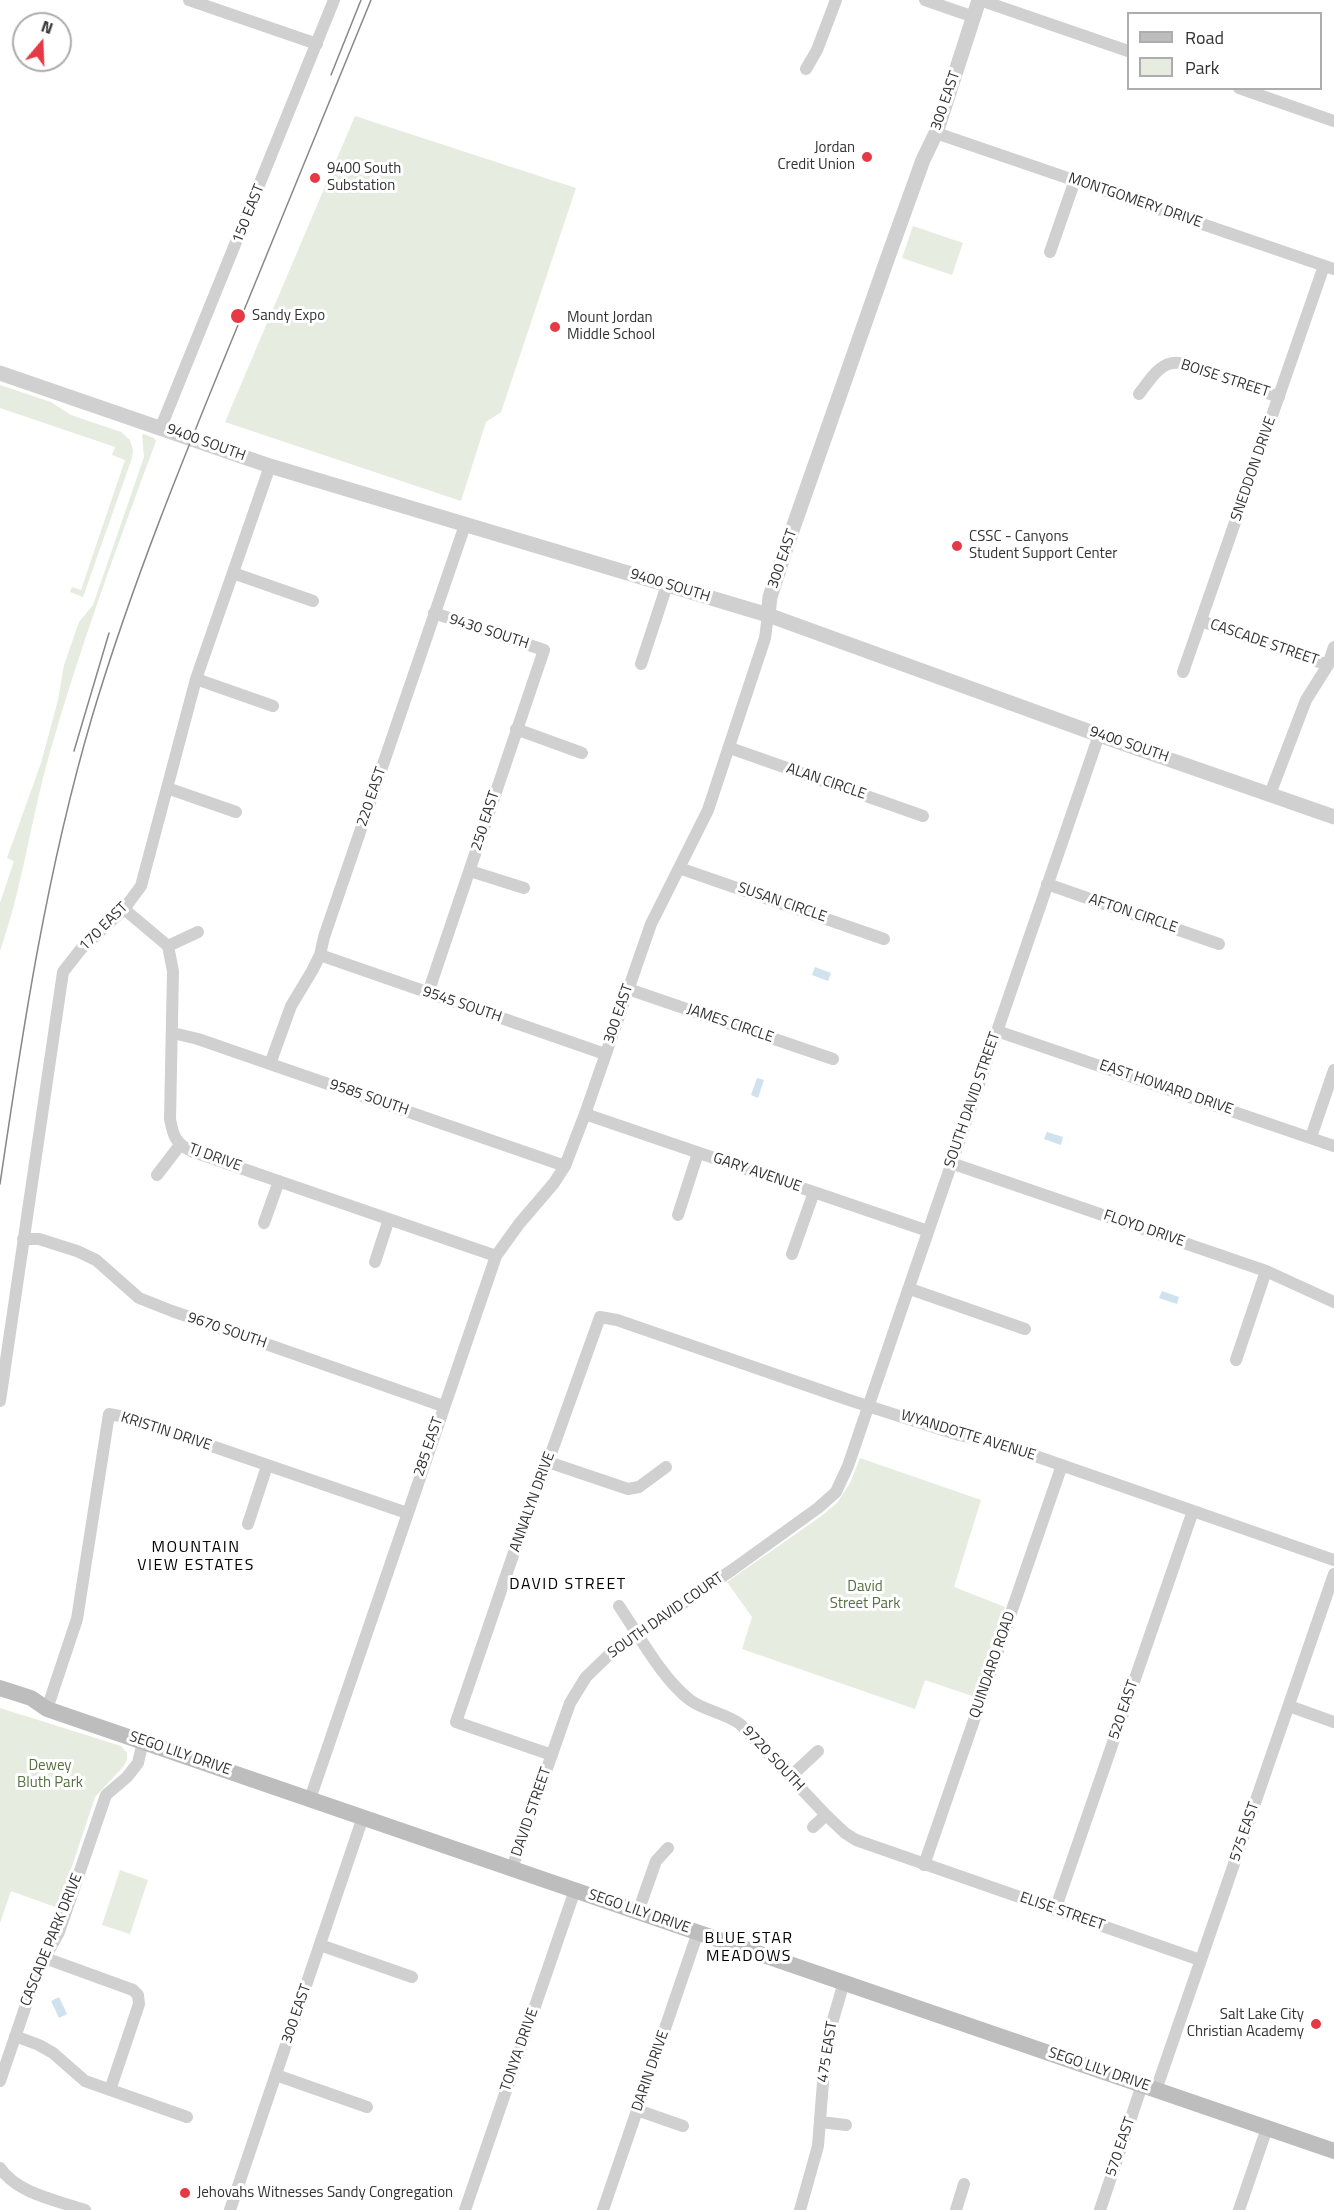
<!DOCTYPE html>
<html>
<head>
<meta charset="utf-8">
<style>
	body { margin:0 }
	#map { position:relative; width:1334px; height:2210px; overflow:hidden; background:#fff; font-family:"Titillium Web",sans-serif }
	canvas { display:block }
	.legend { position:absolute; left:1127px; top:12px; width:195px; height:78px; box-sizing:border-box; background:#fff; border:2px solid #adadad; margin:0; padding:8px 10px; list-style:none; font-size:18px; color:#333 }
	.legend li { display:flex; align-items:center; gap:12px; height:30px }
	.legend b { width:30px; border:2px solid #adadad }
	.north { position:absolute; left:12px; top:12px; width:60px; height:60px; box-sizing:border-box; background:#fff; border:2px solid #adadad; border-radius:50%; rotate:19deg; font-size:16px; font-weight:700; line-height:24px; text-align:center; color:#333 }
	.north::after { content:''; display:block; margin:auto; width:21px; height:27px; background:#e63946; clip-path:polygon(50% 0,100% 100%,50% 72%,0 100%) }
</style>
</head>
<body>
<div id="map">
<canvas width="1334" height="2210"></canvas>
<ul class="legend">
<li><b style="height:8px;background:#bdbdbd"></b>Road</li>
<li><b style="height:16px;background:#e6ecdf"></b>Park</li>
</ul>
<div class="north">N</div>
</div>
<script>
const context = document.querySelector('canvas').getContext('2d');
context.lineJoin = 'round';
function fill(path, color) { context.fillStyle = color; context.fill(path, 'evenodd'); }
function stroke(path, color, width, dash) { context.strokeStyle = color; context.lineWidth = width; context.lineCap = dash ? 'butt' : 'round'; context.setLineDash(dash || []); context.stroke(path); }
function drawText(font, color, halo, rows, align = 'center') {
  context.font = font + ' "Titillium Web",sans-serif'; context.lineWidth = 6; context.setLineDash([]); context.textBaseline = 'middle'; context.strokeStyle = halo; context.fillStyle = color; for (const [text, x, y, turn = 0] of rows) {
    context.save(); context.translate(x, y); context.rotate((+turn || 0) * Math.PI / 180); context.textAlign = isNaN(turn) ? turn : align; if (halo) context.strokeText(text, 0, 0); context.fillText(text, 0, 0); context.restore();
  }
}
const green = new Path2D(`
	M355 116 576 188 501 412 486 422 461 501 225 422Z
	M913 226 963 243 952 275 902 258Z
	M0 385 51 402 71 415 121 432 130 440 133 450 132 458 83 597 70 592 72 587 81 590 125 460 112 455 115 447 0 408Z
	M144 434 154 438 156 441C118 544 80 646 50 752 31 818 23 886 0 951V903L14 861 7 858 41 763 58 700 64 665 79 622 93 605 144 457 142 435Z
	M860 1458 981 1500 954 1587 1005 1607 975 1697 925 1680 915 1709 742 1649 752 1617 727 1582 820 1517 837 1503 850 1483Z
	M0 1708 121 1746 127 1753V1760L123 1767 95 1797 58 1908 11 1891 0 1923Z
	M120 1870 148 1880 130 1934 102 1925Z`);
const water = new Path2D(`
	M815 967 831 973 828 981 812 975Z
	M757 1078 764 1080 758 1098 751 1095Z
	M1047 1132 1063 1137 1061 1145 1044 1139Z
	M1162 1291 1179 1297 1177 1304 1159 1298Z
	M59 1997 67 2014 59 2018 51 2001Z`);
const minor = new Path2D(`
	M189 0 317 44
	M925 0 974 17
	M980 0 1128 51
	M806 69 817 50 836 0
	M1239 88 1334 121
	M936 133 1334 269
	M1050 252 1075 180
	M1139 394C1150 380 1160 361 1179 363L1279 397
	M161 427 334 0
	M233 573 313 601
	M1201 621 1328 665
	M641 664 667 585
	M1183 672 1324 266
	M196 679 273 706
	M516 729 582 753
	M730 748 923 816
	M167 788 236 812
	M1270 794 1306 700 1328 665 1334 647
	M679 868 884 939
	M470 871 524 888
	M1047 884 1219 944
	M124 909 168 946 173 971 170 1119C173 1135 175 1143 191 1151L496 1256
	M168 946 198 932
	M320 955 605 1054
	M628 989 833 1059
	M428 993 544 650 434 613
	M997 1031 1334 1146
	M173 1033 198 1039 565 1166
	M270 1064 291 1006 312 971 320 955 324 937 465 525
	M585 1114 928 1231
	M1311 1137 1334 1070
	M951 1163 1266 1271 1334 1302
	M157 1175 180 1145
	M678 1215 698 1153
	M264 1223 279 1181
	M23 1239H39L77 1251 96 1260 139 1298 172 1311 443 1406
	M792 1254 814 1192
	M375 1262 389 1219
	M910 1289 1025 1329
	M1236 1360 1266 1271
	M0 1401 63 972 81 949 124 909 141 886 196 679 270 466
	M548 1462 628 1489 639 1487 666 1467
	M248 1524 267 1466
	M619 1606C638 1634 663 1680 690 1700 705 1711 725 1713 740 1724L826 1815 845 1833 856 1840 1200 1960
	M1289 1706 1334 1722
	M47 1709 77 1619 109 1414 130 1418 407 1513
	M552 1755 456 1722 537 1485 548 1462 600 1317 617 1320 852 1401 959 1435 1001 1444 1334 1560
	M790 1777 818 1751
	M310 1799 496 1256 519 1224 554 1183 565 1166 585 1114 651 924 708 810 765 638 768 615
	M813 1827 826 1815
	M924 1865 1062 1465
	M512 1868 570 1703 586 1677 614 1650 732 1570 818 1508 836 1492 848 1466C931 1222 1015 978 1099 735
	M1055 1910 1193 1511
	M638 1912 656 1861 668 1848
	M320 1945 412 1977
	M45 1958 133 1990 138 1995 139 2004 110 2090
	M15 2036 39 2045 53 2053 85 2081 187 2117
	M276 2075 367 2107
	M0 2081 38 1970 59 1932 106 1795 127 1777 138 1763 143 1741
	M1156 2090 1334 1574
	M637 2110 683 2126
	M821 2122 846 2125
	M0 2168C18 2194 56 2200 85 2210
	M230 2210 363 1817
	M465 2210 575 1890
	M603 2210 698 1932
	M800 2210 818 2146 826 2044 844 1982
	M956 2210 964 2184
	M1100 2210 1142 2085
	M1239 2210 1267 2128`);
const tertiary = new Path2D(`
	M0 373 270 466 768 615 1099 735 1334 817
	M768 615 770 597 787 545 888 257 923 160 936 133 979 0`);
const secondary = new Path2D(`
	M0 1688 31 1698 47 1709 1334 2151`);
const tram = new Path2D(`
	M331 75 361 0
	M74 751 109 633
	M0 1184C23 1027 47 870 92 717 132 583 185 454 238 325 283 216 327 108 371 0`);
const markers = [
	[867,157,6,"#e63946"],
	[315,178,6,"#e63946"],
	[238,316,8,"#e63946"],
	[555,327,6,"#e63946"],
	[957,546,6,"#e63946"],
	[1316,2024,6,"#e63946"],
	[185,2193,6,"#e63946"]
];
const streetNames = [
	["300 EAST",946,101,-71],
	["MONTGOMERY DRIVE",1135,201,19],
	["150 EAST",249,214,-68],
	["BOISE STREET",1225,379,18],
	["9400 SOUTH",206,443,20],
	["SNEDDON DRIVE",1254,469,-71],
	["300 EAST",783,559,-71],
	["9400 SOUTH",670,586,17],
	["9430 SOUTH",489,632,18],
	["CASCADE STREET",1264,643,19],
	["9400 SOUTH",1129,745,19],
	["ALAN CIRCLE",826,782,19],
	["220 EAST",372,797,-71],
	["250 EAST",486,821,-72],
	["SUSAN CIRCLE",782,903,19],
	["AFTON CIRCLE",1133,914,19],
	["170 EAST",104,927,-45],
	["9545 SOUTH",462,1005,19],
	["300 EAST",619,1014,-71],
	["JAMES CIRCLE",730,1024,19],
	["EAST HOWARD DRIVE",1166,1088,19],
	["9585 SOUTH",369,1098,19],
	["SOUTH DAVID STREET",973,1100,-71],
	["TJ DRIVE",215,1158,20],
	["GARY AVENUE",757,1173,19],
	["FLOYD DRIVE",1144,1229,19],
	["9670 SOUTH",227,1331,19],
	["KRISTIN DRIVE",166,1432,18],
	["WYANDOTTE AVENUE",968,1436,17],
	["285 EAST",429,1447,-71],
	["ANNALYN DRIVE",533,1502,-70],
	["SOUTH DAVID COURT",666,1616,-35],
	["QUINDARO ROAD",993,1665,-71],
	["520 EAST",1124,1710,-71],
	["SEGO LILY DRIVE",180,1754,19],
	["9720 SOUTH",773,1759,47],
	["DAVID STREET",532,1812,-71],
	["575 EAST",1245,1832,-71],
	["SEGO LILY DRIVE",639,1912,19],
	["ELISE STREET",1062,1912,19],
	["CASCADE PARK DRIVE",52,1940,-68],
	["300 EAST",297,2014,-71],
	["TONYA DRIVE",520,2050,-71],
	["475 EAST",828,2052,-81],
	["SEGO LILY DRIVE",1099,2070,19],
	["DARIN DRIVE",651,2071,-71],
	["570 EAST",1121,2147,-71]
];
const poiNames = [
	["Jordan",855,148,"right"],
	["Credit Union",855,165,"right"],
	["9400 South",327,169],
	["Substation",327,186],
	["Sandy Expo",252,316],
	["Mount Jordan",567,318],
	["Middle School",567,335],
	["CSSC - Canyons",969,537],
	["Student Support Center",969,554],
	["Salt Lake City",1304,2015,"right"],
	["Christian Academy",1304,2032,"right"],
	["Jehovahs Witnesses Sandy Congregation",197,2193]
];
const parkNames = [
	["David",865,1587],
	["Street Park",865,1604],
	["Dewey",50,1766],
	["Bluth Park",50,1783]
];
const neighbourhoodNames = [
	["MOUNTAIN",196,1548],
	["VIEW ESTATES",196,1566],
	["DAVID STREET",568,1585],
	["BLUE STAR",749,1939],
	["MEADOWS",749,1957]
];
fill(green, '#e6ecdf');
fill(water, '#cfe2ee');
stroke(minor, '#d0d0d0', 12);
stroke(tertiary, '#d0d0d0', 15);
stroke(secondary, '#bdbdbd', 16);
stroke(tram, '#888', 1.5);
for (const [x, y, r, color] of markers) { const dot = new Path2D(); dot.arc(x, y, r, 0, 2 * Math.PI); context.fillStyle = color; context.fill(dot); stroke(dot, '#fff', 2); }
drawText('15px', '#333', '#fff', streetNames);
drawText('15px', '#333', '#fff', poiNames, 'left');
drawText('15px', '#56703f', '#fff', parkNames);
context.letterSpacing = '1.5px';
drawText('16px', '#000', '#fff', neighbourhoodNames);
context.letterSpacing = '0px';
</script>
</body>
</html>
